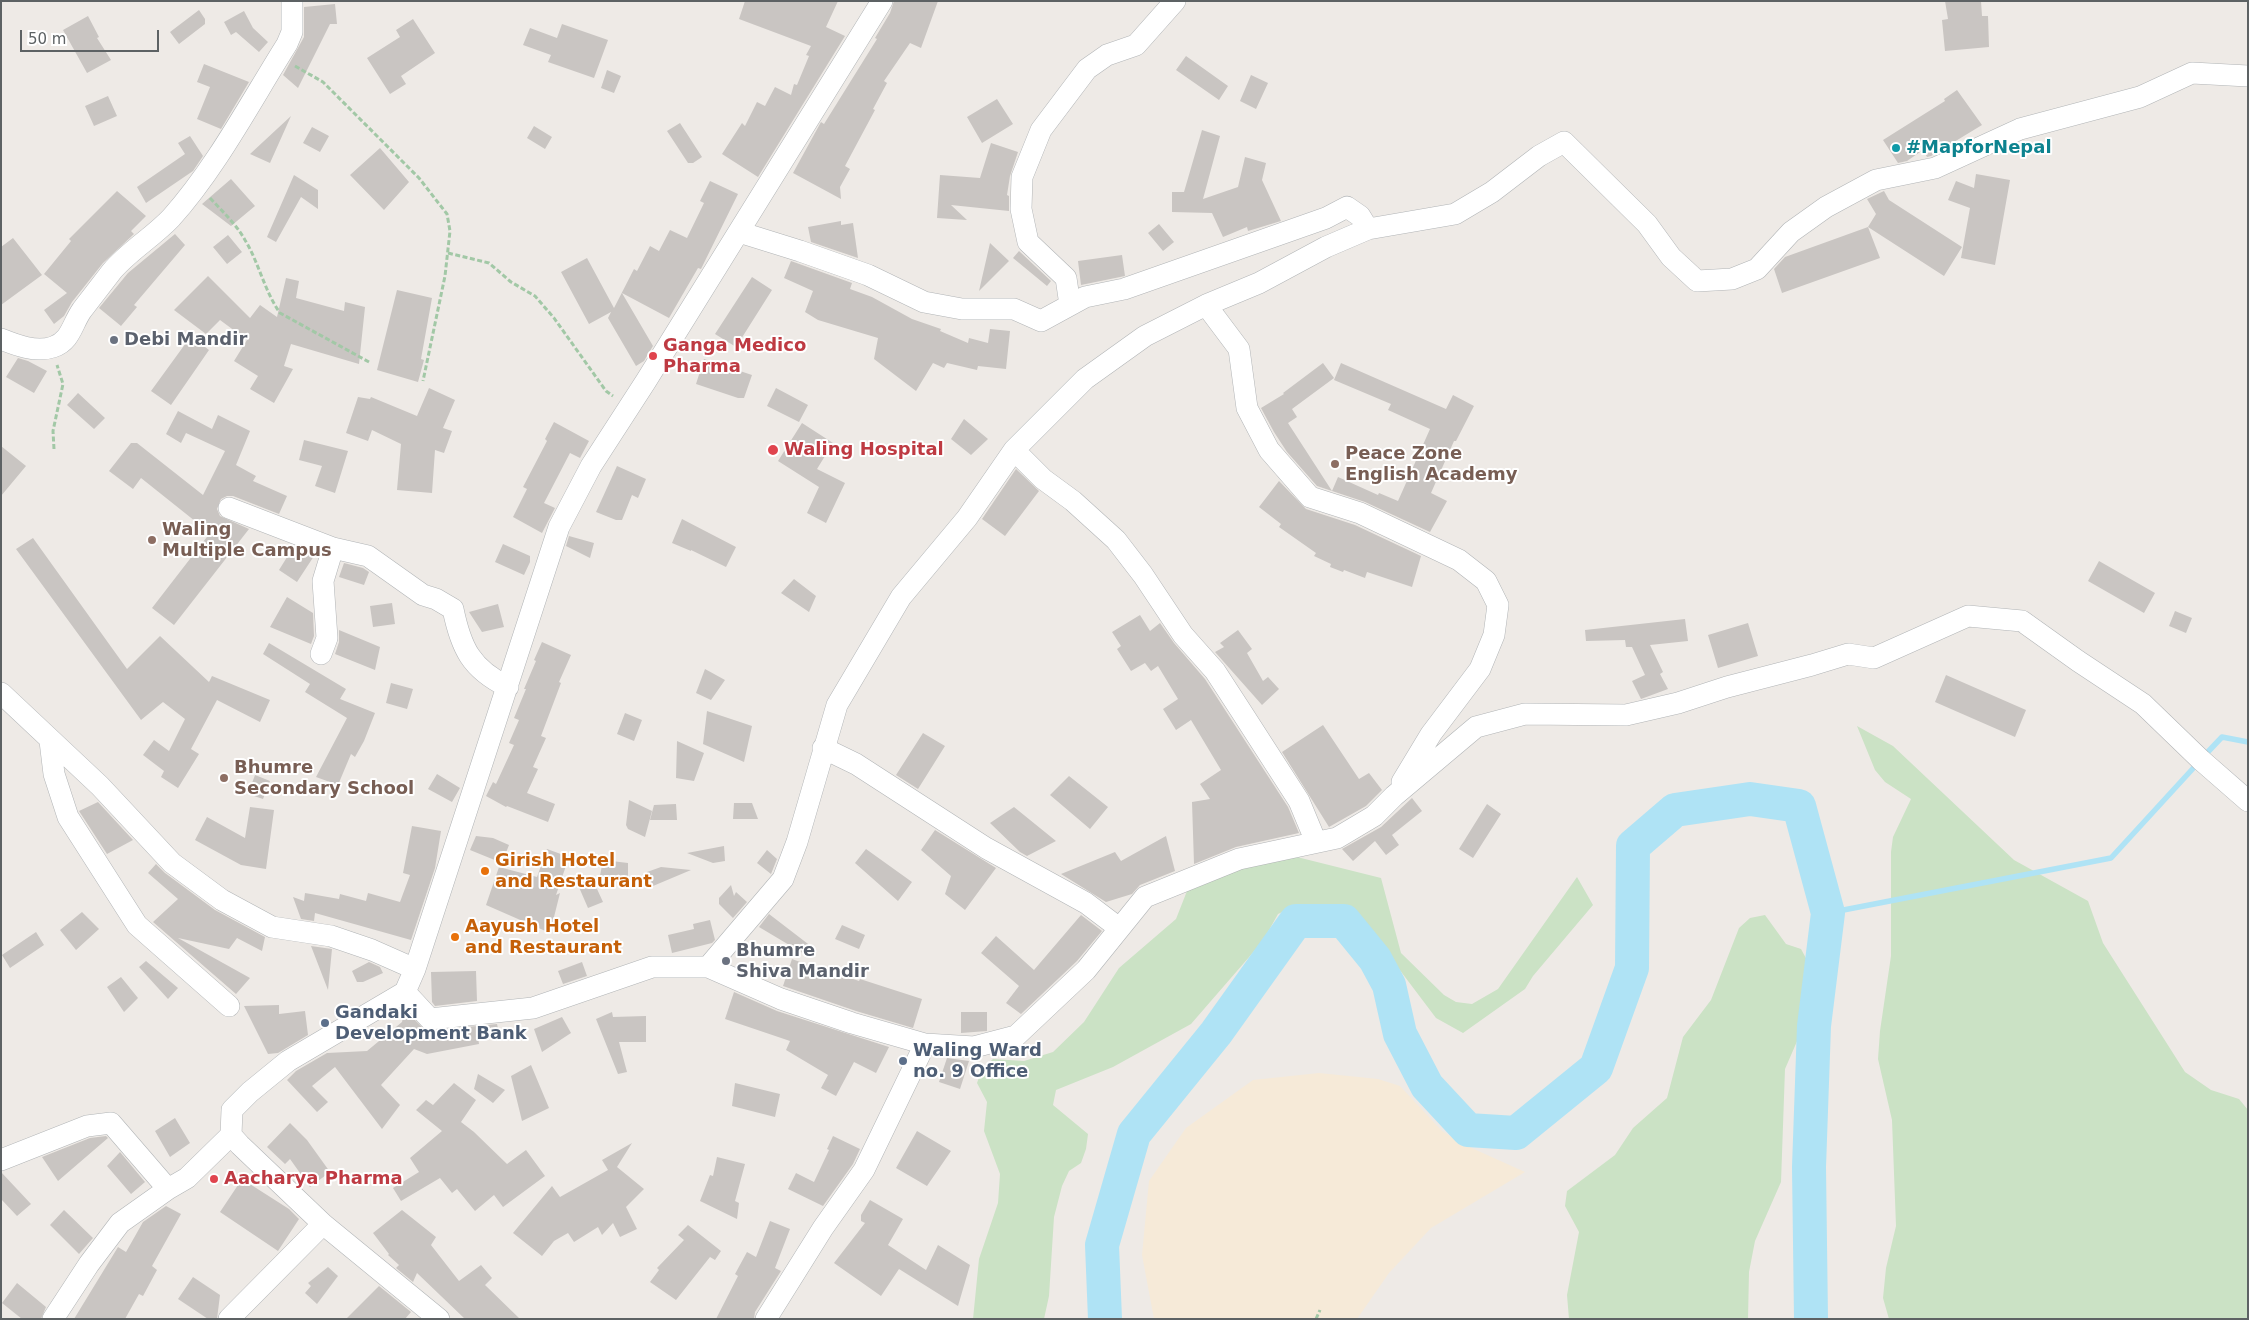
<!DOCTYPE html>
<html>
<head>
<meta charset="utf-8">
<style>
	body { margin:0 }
	#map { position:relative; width:2249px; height:1320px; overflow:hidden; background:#eeeae6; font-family:"DejaVu Sans",sans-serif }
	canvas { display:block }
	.frame { position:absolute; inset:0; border:2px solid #5d6264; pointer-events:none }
	.scale { position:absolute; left:20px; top:30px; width:139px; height:22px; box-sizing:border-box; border:2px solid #5d6264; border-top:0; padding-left:6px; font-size:15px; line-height:18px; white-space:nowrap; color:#5d6264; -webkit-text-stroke:4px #fff; paint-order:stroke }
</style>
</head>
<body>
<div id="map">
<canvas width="2249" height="1320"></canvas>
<div class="frame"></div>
<div class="scale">50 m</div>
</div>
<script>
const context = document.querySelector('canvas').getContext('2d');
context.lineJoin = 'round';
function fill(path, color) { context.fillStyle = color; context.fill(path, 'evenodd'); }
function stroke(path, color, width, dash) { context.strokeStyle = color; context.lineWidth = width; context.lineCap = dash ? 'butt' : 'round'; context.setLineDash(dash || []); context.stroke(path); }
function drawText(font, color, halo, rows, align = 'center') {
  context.font = font + ' "DejaVu Sans",sans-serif'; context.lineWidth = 4; context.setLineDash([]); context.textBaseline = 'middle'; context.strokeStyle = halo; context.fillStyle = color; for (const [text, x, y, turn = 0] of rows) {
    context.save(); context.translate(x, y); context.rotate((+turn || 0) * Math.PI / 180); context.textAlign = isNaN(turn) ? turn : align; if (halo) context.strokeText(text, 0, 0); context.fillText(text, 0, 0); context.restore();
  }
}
const green = new Path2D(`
	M1857 726 1893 746 2014 860 2088 901 2103 943 2185 1072 2211 1090 2239 1099 2248 1110V1319H1889L1883 1298 1886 1268 1896 1226 1892 1120 1878 1059 1880 1031 1891 956V852L1893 837 1911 799 1885 782 1875 770Z
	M1297 857 1381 878 1401 953 1444 995 1456 1002 1472 1004 1498 989 1577 877 1593 905 1533 976 1525 989 1463 1033 1436 1018 1365 924 1337 911 1291 908 1278 914 1263 941 1191 1024 1113 1067 1056 1090 1053 1105 1088 1134 1086 1149 1081 1163 1069 1171 1062 1186 1054 1217 1049 1296 1044 1319H973L979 1259 998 1203 1000 1174 984 1131 987 1102 977 1083 982 1069 993 1059 1024 1061 1053 1052 1084 1022 1119 968 1176 919 1187 891 1211 874Z
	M1765 915 1786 944 1801 949 1808 962 1798 1039 1785 1069 1781 1182 1755 1241 1749 1272 1748 1319H1569L1567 1295 1579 1232 1565 1206 1567 1191 1615 1155 1633 1128 1667 1098 1683 1037 1711 1000 1739 928 1750 918Z`);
const sand = new Path2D(`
	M1319 1073 1378 1079 1400 1086 1442 1131 1465 1145 1525 1172 1431 1228 1389 1273 1357 1319H1154L1142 1255 1149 1181 1186 1128 1253 1080Z`);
const stream = new Path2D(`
	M2204 756 2222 737 2248 742
	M1828 913 2111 858 2198 763`);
const river = new Path2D(`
	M1105 1319 1102 1245 1134 1134 1216 1033 1296 921H1344L1375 959 1389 985 1400 1034 1427 1086 1468 1130 1516 1133 1596 1068 1632 968 1633 846 1675 810 1750 799 1799 806 1828 913 1814 1026 1809 1167 1811 1319`);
const building = new Path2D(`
	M745 1H838L826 27 845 36 758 177 722 154 742 123 745 126 757 102 765 106 775 87 791 95 794 84 797 85 809 56 806 55 811 46 739 19Z
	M894 1H938L921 48 910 43 884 81 887 83 873 109 875 110 845 166 850 169 840 187 841 199 793 173 821 122 824 124 877 39 875 38 890 13Z
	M1945 1H1981L1982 16H1988L1989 47 1945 51 1942 20 1948 19Z
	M335 4 337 24H330L298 88 283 75 304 37V7Z
	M199 10 205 19V24L179 44 170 32Z
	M244 11 253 28 268 42 259 52 236 32 231 35 224 22Z
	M88 16 99 37 97 38 111 60 87 73 63 30Z
	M413 19 435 53 401 76 406 84 390 94 367 58 400 37 396 30Z
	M562 24 608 40 594 78 548 62 551 55 523 45 530 28 557 38Z
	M1186 56 1228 86 1219 100 1176 70Z
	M204 64 249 82 221 129 197 119 210 87 197 82Z
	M607 70 621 76 614 93 601 88Z
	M1251 75 1268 83 1256 109 1240 101Z
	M1957 90 1982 125 1931 156 1927 157 1923 150 1907 161 1898 163 1883 140 1945 101 1944 99Z
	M108 96 117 116 94 126 85 106Z
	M997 99 1013 124 982 143 967 117Z
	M291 116 270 163 250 154Z
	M680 123 702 157 693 163H688L667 131Z
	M534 126 552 137 545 149 527 138Z
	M312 127 329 136 320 152 303 143Z
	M1202 130 1220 136 1203 199 1238 187 1245 157 1266 163 1262 180 1281 221 1248 231 1247 227 1223 237 1212 213 1172 212V192H1184Z
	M190 136 203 156 193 171 146 203 137 187 185 154 178 143Z
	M991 143 1018 152 1010 176 1007 195 1009 196V211L951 205 967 220 937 218 940 175 980 178Z
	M380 148 409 182 384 210 350 175Z
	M1976 174 2010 180 1995 265 1961 258 1970 208 1948 200 1956 181 1974 188Z
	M294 175 318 190V209L301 197 276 242 267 237Z
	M231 179 255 206 231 226 202 204Z
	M710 181 738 194 701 269 698 268 669 318 622 293 653 346 644 361 636 366 608 318 611 312 589 324 561 272 587 258 614 308 634 269 637 271 650 246 659 251 670 230 687 238 704 203 700 201Z
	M117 191 146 216 131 231 134 234 103 263 72 302 64 316 54 324 44 310 67 293 44 274 71 241 69 239Z
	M1884 191 1889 200 1962 247 1944 276 1868 227 1876 214 1867 199Z
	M841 221V225L853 223 858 258 811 242 808 227Z
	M1159 224 1174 242 1163 251 1148 233Z
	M1868 227 1880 258 1782 293 1774 269 1785 257Z
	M175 234 185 245 134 305 137 307 121 326 99 308 128 273Z
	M228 235 242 252 227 264 213 247Z
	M13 238 42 275 1 305V247Z
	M990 243 1009 261 979 291Z
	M1019 251 1051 281 1047 286 1013 258Z
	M1122 255 1125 276 1081 285 1078 261Z
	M791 261 852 283 850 289 872 297 912 319 941 329 940 331 968 343 969 338 988 343 990 329 1010 331 1006 369 978 366 977 370 947 363 944 368 933 363 916 391 874 359 878 338 818 320 805 312 813 291 784 278Z
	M208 276 250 318 260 305 277 317 286 278 299 281 296 298 344 311 345 302 365 307 359 364 291 344 284 366 293 369 274 403 250 389 258 376 234 361 247 340 220 320 206 334 174 310Z
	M752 277 772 290 736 347 715 334Z
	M397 290 432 298 421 359 424 360 418 382 377 370Z
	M191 336 209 350 171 405 151 391Z
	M18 358 28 361 47 371 34 393 6 377Z
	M704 359 752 375 744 398H738L696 384Z
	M1323 363 1334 378 1292 409 1297 417 1288 423 1332 491 1338 477 1378 495 1379 493 1398 501 1430 429 1388 410 1391 404 1334 380 1341 363 1446 409 1453 395 1474 406 1456 441H1454L1431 493 1447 501 1430 532 1365 502 1317 486 1287 452 1274 432 1261 408 1284 394 1283 393Z
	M429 388 455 400 443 428 452 431 444 453 435 450 432 493 397 490 401 444 372 430 368 441 346 433 358 397 370 399 371 397 417 416Z
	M776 388 808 405 799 422 767 406Z
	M78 393 105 418 94 429 67 405Z
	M178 411 212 429 218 415 250 431 236 465 256 476 253 481 287 496 279 514 233 496H227L221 499 217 509 220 516 249 529 174 625 152 608 210 533 141 478 133 489 109 471 131 443H137L203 495 225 451 186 433 181 443 166 434Z
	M964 419 988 439 971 455 951 439Z
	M554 422 589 441 580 458 570 453 544 503 555 508 542 533 513 517 527 489 523 487 547 441 545 439Z
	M802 423 833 443 817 469 845 483 826 523 807 513 819 487 778 461Z
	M304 440 348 451 335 493 315 486 322 466 299 460Z
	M1 446 26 466 1 496Z
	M617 466 646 479 638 498 632 495 622 520H616L596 512Z
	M1016 469 1039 491 1005 536 982 519Z
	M1279 481 1306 509 1355 525 1421 556 1412 587 1367 572 1365 578 1344 570 1343 572 1330 567 1331 564 1314 556 1316 553 1279 527 1281 524 1259 507Z
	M682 519 736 547 726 567 691 550V551L672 543Z
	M569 536 594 543 590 558 566 546Z
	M33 538 127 669 160 636 209 682 212 676 270 700 260 722 217 700 191 749 199 754 178 788 161 777 164 771 143 755 154 740 169 751 185 719 163 702 141 720 16 549Z
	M503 544 530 556V562L524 575 495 562Z
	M294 546 314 556 297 582 279 570Z
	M2099 561 2155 593 2144 613 2088 581Z
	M344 563 363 568 369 572 364 585 339 577Z
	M794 579 816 596 809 612 781 593Z
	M287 597 313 613 314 636 311 644 270 627Z
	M392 603 395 624 373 627 370 606Z
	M498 604 504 627 482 632 469 612Z
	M2175 611 2192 618 2186 633 2169 626Z
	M1140 615 1150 631 1160 623 1174 643 1205 679 1288 807 1299 833 1236 847 1194 864 1192 802 1210 799 1200 784 1221 770 1191 720 1176 730 1163 709 1178 699 1158 666 1151 671 1145 663 1131 671 1117 649 1121 646 1112 632Z
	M1685 619 1688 641 1650 645 1663 672 1660 674 1668 689 1641 699 1632 681 1645 675 1632 647H1626L1625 640 1586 641 1585 630Z
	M1748 623 1758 656 1718 668 1708 635Z
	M339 630 380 647 375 670 335 654 339 642Z
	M1238 630 1252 649 1247 653 1263 681 1268 677 1279 689 1262 705 1215 652 1224 647 1220 643Z
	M542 642 571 655 559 682 561 683 541 736 546 738 533 767 538 769 527 793 555 804 548 822 507 806 506 807 486 796 493 782 496 784 514 745 509 743 519 720 514 718 526 689H524L536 661 534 660Z
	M269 643 346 689 340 699 375 713 364 741 355 757 351 754 338 785 316 777 347 718 305 692 310 684 263 654Z
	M705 669 725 680 711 700 696 693Z
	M1946 675 2026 710 2015 737 1935 702Z
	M391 683 413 689 407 709 386 703Z
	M707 711 752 726 744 762 703 744Z
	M625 713 642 720 634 741 617 734Z
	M1323 725 1359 779 1369 773 1382 790 1366 806 1329 827 1282 752Z
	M923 733 945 746 918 789 896 775Z
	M677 741 704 753 694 781 676 778Z
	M437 774 460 788 452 802 428 789Z
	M255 775 270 781 263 799 248 794Z
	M1069 776 1108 807 1090 829 1050 795Z
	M1412 798 1422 811 1392 835 1399 845 1386 855 1375 841 1353 861 1342 849 1381 827Z
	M629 800 652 811 645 837 628 829 626 825Z
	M98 802 133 840 107 854 79 811Z
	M734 803H752L758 819H733Z
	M676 804 677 820H650L654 805Z
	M1487 804 1501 814 1473 858 1459 849Z
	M250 807 274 810 266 869 241 865 195 840 207 817 245 838Z
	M1014 807 1056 841 1027 856 1020 852 990 823Z
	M412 826 441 831 435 868 411 940 315 913 314 921 301 919 293 897 304 901 305 893 339 899 340 894 366 901 368 893 400 902 410 875 403 873Z
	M935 830 996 868 965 910 945 894 951 876 921 850Z
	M476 836 493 838 509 845 502 863 470 850Z
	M1166 836 1175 871 1140 885 1132 894 1106 902 1061 874 1115 852 1121 861Z
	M724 846 725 861 713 863 687 853Z
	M547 849 569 857 556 895 560 893 550 933 486 905 499 867 537 877Z
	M866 849 912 882 898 901 855 863Z
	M767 850 777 859 771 874 757 863Z
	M603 860 628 863V881H599Z
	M156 864 165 873 215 910 265 937 262 951 237 938 229 949 178 938 250 978 236 994 153 922 178 899 148 873Z
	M661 867 691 870 653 886 647 872Z
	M592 878 603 902 588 908 578 885Z
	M731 885 734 896 736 892 747 902 733 918 719 904V898Z
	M82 912 99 929 76 950 60 930Z
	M769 914 812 947 806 955 759 927Z
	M1081 915 1102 931 1077 961 1021 1014 1006 1003 1019 986 981 953 996 936 1034 970Z
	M710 920 715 940 712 943 672 953 668 935 694 929 693 924Z
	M842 925 865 935 859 949 835 939Z
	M36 932 44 945 10 968 2 955Z
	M311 946 332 949 328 990Z
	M792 959 835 975 836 973 859 981 860 979 922 999 913 1028 856 1011 783 986Z
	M146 961 178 988 168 999 139 967Z
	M369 962 380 967 383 973 363 982H357L352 971Z
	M582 962 587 976 563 984 558 971Z
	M476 971 477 1001 435 1006 432 1002 431 972Z
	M121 977 138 998 124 1012 107 987Z
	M734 992 777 1011 889 1047 876 1073 854 1062 836 1096 821 1088 828 1075 786 1050 790 1041 725 1019Z
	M279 1005V1014L305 1011 308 1035 278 1053 268 1054 244 1006Z
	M612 1012 613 1017 646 1016V1042H619L627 1072 618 1074 596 1019Z
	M961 1012H987V1031L961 1033Z
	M404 1013 409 1014 426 1031 497 1024 499 1033 478 1037 479 1044 427 1054 414 1049 381 1085 400 1105 382 1129 335 1067 312 1086 328 1102 317 1112 287 1080 296 1071 327 1053 367 1051 402 1022Z
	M562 1017 571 1033 542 1052 534 1029Z
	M947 1058 969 1061 960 1089 939 1082Z
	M531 1065 549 1108 522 1121 511 1076Z
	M478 1074 505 1090 493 1103 474 1089Z
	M454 1083 476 1100 461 1122 474 1132 507 1164 526 1150 545 1176 503 1207 494 1195 475 1211 457 1189 452 1193 440 1178 401 1201 393 1188 419 1172 410 1158 442 1131 416 1110 426 1100 433 1105Z
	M735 1083 780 1094 775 1117 732 1106Z
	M175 1118 190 1143 170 1157 155 1131Z
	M290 1123 307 1140 330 1172 310 1187 290 1159 285 1164 267 1147Z
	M917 1131 951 1151 927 1186 896 1168Z
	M106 1136 108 1138 58 1181 42 1157 90 1138Z
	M833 1136 860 1149 853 1164 823 1206 788 1189 796 1173 814 1182 829 1150 827 1149Z
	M632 1143 617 1167 644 1189 626 1207 637 1229 620 1237 613 1223 602 1235 598 1227 574 1242 568 1233 554 1241 542 1256 513 1233 552 1186 560 1197 608 1170 602 1160Z
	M120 1152 145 1182 131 1194 107 1166Z
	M717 1157 745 1164 735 1201 739 1203 737 1219 700 1201 710 1175 713 1176Z
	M1 1172 31 1204 17 1216 1 1199Z
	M242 1179 289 1209 299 1219 278 1251 220 1212Z
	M870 1200 903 1219 888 1245 926 1270 938 1245 970 1265 958 1306 899 1269 881 1296 834 1263 865 1223 861 1221V1215Z
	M166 1206 181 1214 152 1266 157 1270 143 1296 139 1294 125 1319H74L118 1247 126 1252 143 1222Z
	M64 1210 93 1238 79 1254 50 1225Z
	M402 1210 436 1237 431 1245 459 1281 481 1265 492 1278 485 1285 520 1319H465L417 1273 413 1282 396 1268 399 1265 388 1255 389 1254 373 1233Z
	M770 1221 790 1229 775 1268 781 1271 755 1312 754 1319H716L738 1276 735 1274 747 1252 756 1257Z
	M688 1225 721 1251 715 1260 710 1257 676 1300 650 1282 659 1270 657 1268 684 1240 678 1235Z
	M328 1267 338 1276 317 1304 305 1293 311 1286 308 1283Z
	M193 1277 220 1295 217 1319H208L178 1299Z
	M17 1283 46 1307 41 1319H22L2 1303Z
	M379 1286 411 1312 405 1319H346Z`);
const path = new Path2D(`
	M295 66 323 82 419 178 447 214 450 231 445 276 423 381
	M210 198C223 212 236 224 245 240 259 263 264 290 280 313L369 362
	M448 253 489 263 511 282 535 296 554 318 606 391 613 396
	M54 449 53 431 63 384 57 365
	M1316 1319 1320 1310`);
const minor = new Path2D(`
	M739 232 800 251 868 275 924 302 962 309H1014L1041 321 1085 297 1124 289 1326 218 1347 207 1360 216 1368 229
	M1070 305 1066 278 1028 242 1021 209 1022 177 1041 130 1087 69 1107 55 1136 45 1175 1
	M1206 305 1239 349 1247 408 1269 450 1310 497 1360 513 1459 560 1486 581 1498 605 1494 635 1480 669 1431 734 1402 782
	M1 339C16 345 36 353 53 347 71 341 72 324 82 310 92 297 102 284 112 271 129 251 153 237 171 218 216 168 251 101 287 44L292 32V1
	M1014 450 1043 479 1073 501 1116 540 1143 575 1183 635 1215 671 1241 711 1299 801 1316 842
	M229 508 333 548 368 556 423 595 436 599 453 609C461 648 471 669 508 687
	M321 654 327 638 323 581 333 548
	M1 693 100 786 172 863 222 900 272 927 331 936 372 950 415 969
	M50 741 54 774 68 817 137 925 229 1006
	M823 748 856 764 986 848 1086 903 1119 928
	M708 967 783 879 797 842 837 705 901 597 967 518 1014 450 1085 379 1145 336 1206 305 1259 283 1326 247 1368 229 1455 214 1492 192 1539 156 1564 142 1647 224 1671 257 1697 281 1732 279 1757 269 1791 232 1826 207 1876 180 1935 168 2020 129 2140 97 2192 73 2248 76
	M405 992 430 1019 533 1008 652 967H708L781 999 852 1023 925 1044 974 1047 1016 1036 1086 970 1145 897 1239 859 1337 838 1374 816 1394 796 1476 727 1525 714 1626 715 1678 703 1727 687 1812 665 1848 654 1874 658 1968 616 2022 621 2078 661 2143 704 2201 760 2248 801
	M1 1160 87 1126 111 1123 168 1189
	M53 1319 89 1264 120 1223 168 1189 187 1178 231 1135
	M229 1319 323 1224
	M439 1319 323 1224 240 1145 231 1135 232 1110 250 1092 288 1061 405 992 415 969 559 527 591 466 646 381 882 1
	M766 1319 823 1228 864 1170 925 1044`);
const markers = [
	[1896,148,5,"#0f9aa8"],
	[114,340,5,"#6b7280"],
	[653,356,5,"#e0444e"],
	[773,450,6,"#e0444e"],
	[1335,464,5,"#8d6e63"],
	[152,540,5,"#8d6e63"],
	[224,778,5,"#8d6e63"],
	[485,871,5,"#e8710a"],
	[455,937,5,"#e8710a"],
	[726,961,5,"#6b7280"],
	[325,1023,5,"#5c6f8a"],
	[903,1061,5,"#5c6f8a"],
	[214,1179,5,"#e0444e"]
];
const cultureNames = [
	["#MapforNepal",1906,148]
];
const worshipNames = [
	["Debi Mandir",124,340],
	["Bhumre",736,951],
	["Shiva Mandir",736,972]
];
const healthNames = [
	["Ganga Medico",663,346],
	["Pharma",663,367],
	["Waling Hospital",784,450],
	["Aacharya Pharma",224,1179]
];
const educationNames = [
	["Peace Zone",1345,454],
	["English Academy",1345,475],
	["Waling",162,530],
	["Multiple Campus",162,551],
	["Bhumre",234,768],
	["Secondary School",234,789]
];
const foodNames = [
	["Girish Hotel",495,861],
	["and Restaurant",495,882],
	["Aayush Hotel",465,927],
	["and Restaurant",465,948]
];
const serviceNames = [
	["Gandaki",335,1013],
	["Development Bank",335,1034],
	["Waling Ward",913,1051],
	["no. 9 Office",913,1072]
];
fill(green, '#cbe2c5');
fill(sand, '#f6ead8');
stroke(stream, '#afe3f5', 5.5);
stroke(river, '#afe3f5', 34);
fill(building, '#c9c5c2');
stroke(minor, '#b1b4b6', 22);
stroke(path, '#a2c8a6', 3, [5, 2.5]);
stroke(minor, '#fff', 21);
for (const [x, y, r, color] of markers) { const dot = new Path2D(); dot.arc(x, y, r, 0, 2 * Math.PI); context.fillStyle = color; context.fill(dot); stroke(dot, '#fff', 2); }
drawText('bold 18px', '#0d838f', '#fff', cultureNames, 'left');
drawText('bold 18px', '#5b616d', '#fff', worshipNames, 'left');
drawText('bold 18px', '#be3a42', '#fff', healthNames, 'left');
drawText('bold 18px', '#785e54', '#fff', educationNames, 'left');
drawText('bold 18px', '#c56008', '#fff', foodNames, 'left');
drawText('bold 18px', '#4e5e75', '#fff', serviceNames, 'left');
</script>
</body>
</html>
